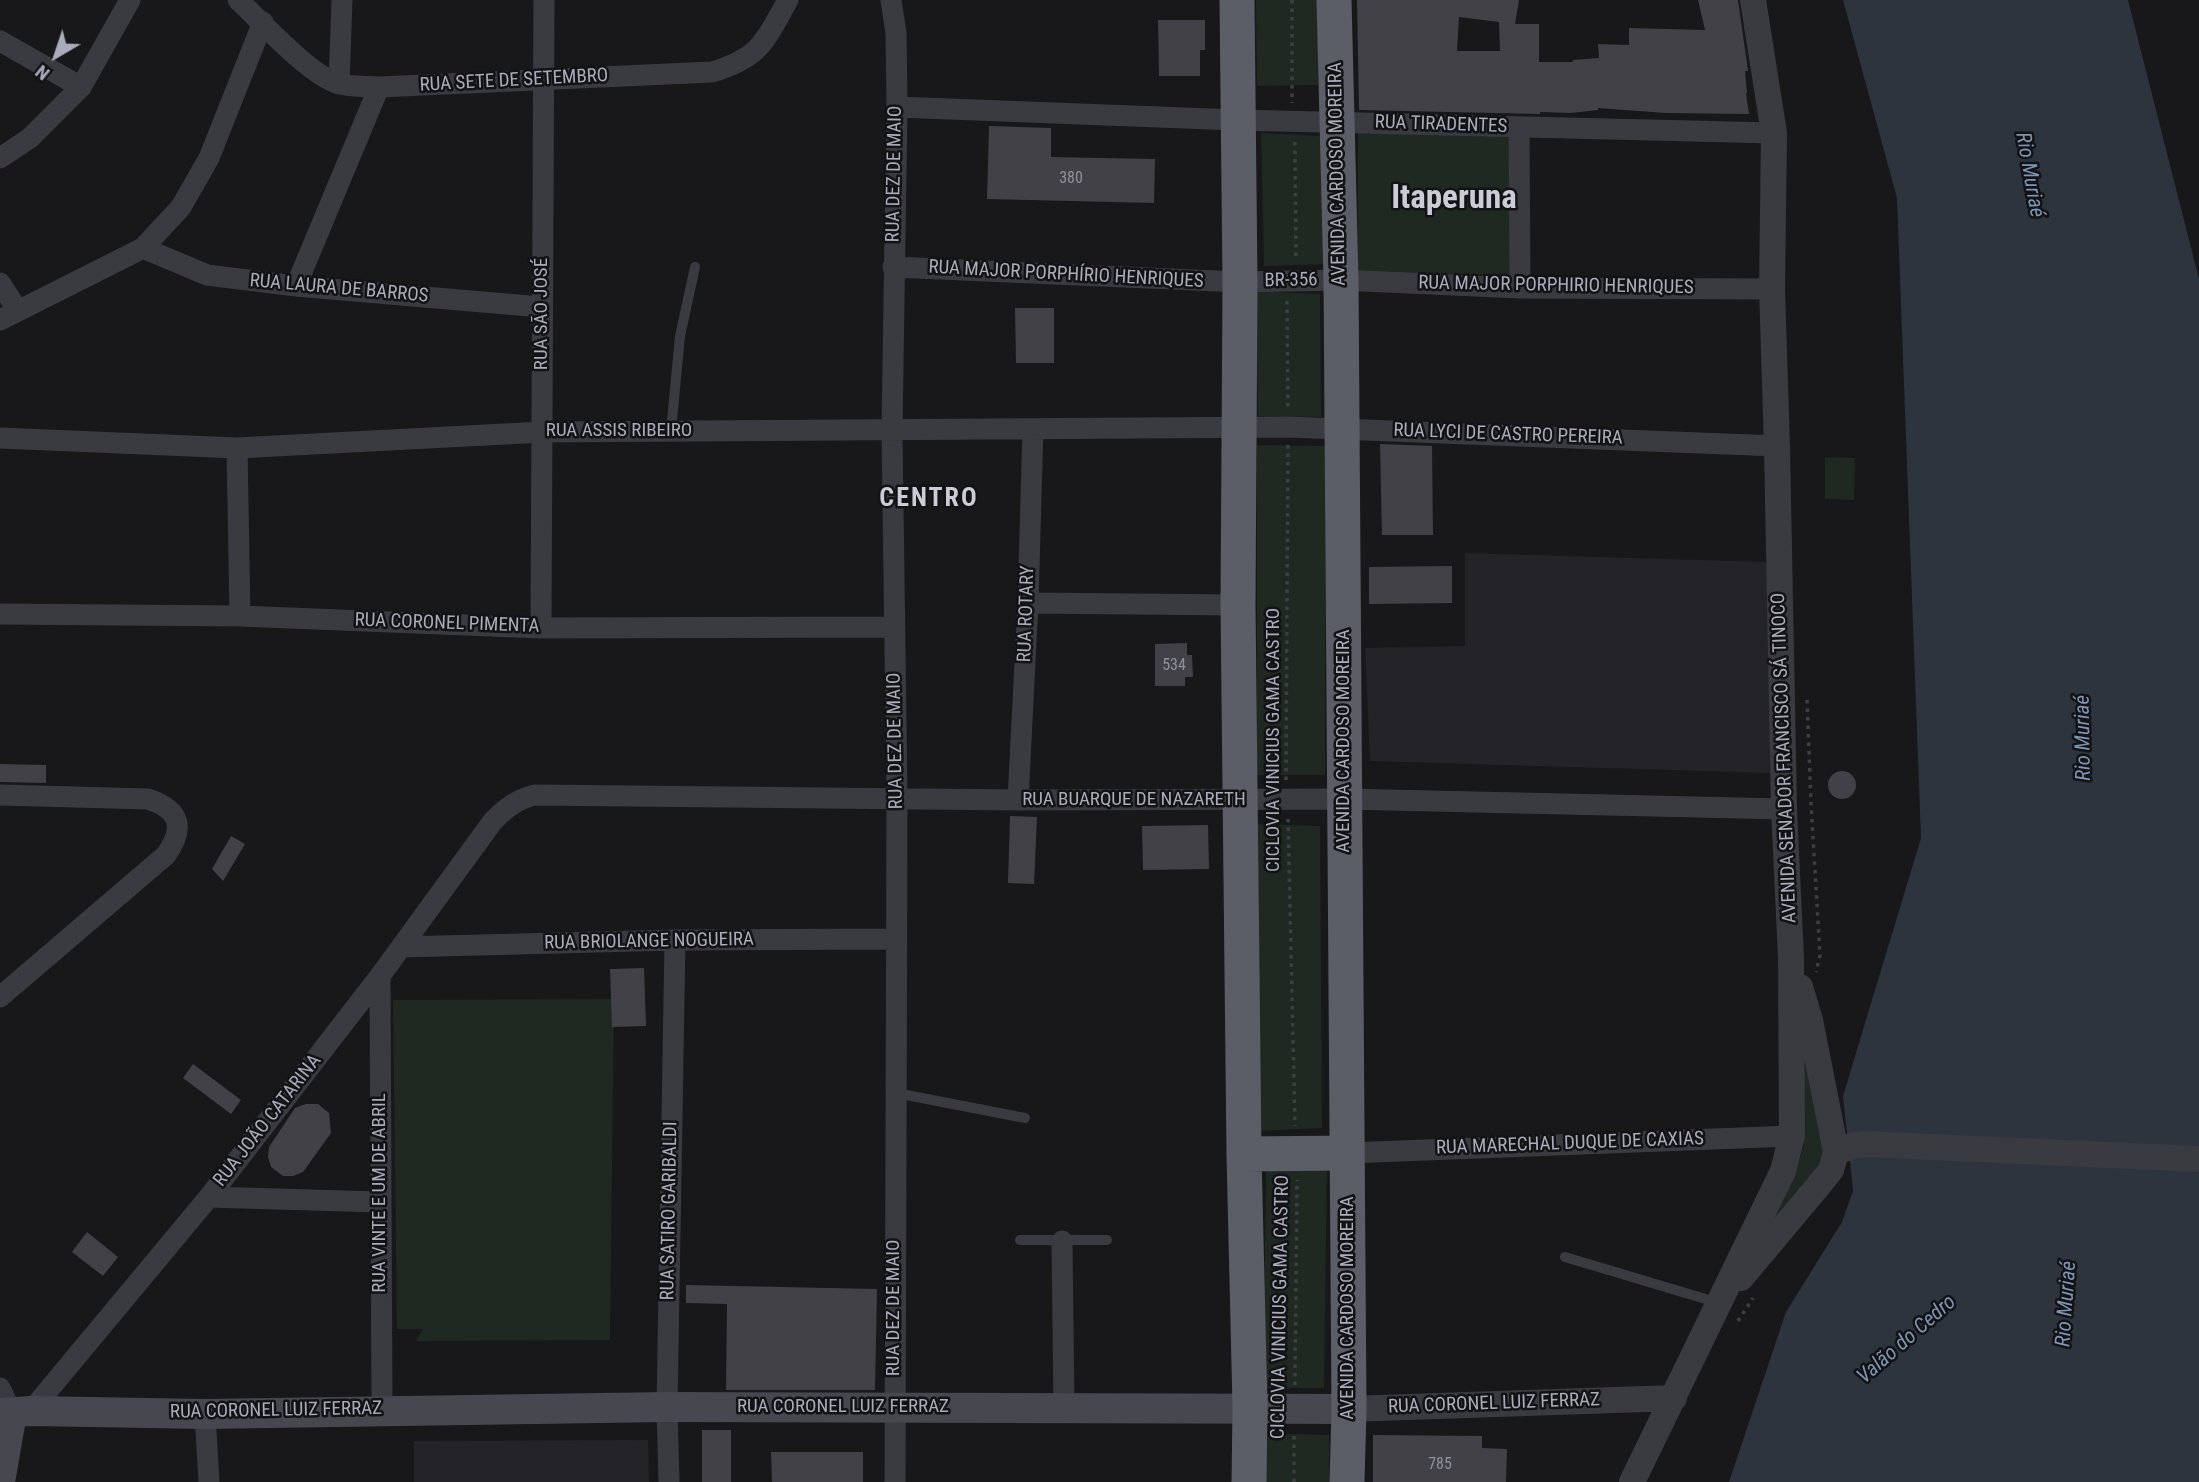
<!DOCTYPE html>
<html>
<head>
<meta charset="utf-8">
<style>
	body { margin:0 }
	#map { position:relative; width:2199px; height:1482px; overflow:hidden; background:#18171a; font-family:"Roboto Condensed",sans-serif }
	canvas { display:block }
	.north { position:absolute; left:21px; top:21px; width:70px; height:70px; -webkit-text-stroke:5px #131215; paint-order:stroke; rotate:219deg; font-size:19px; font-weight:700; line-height:28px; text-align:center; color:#a9acba }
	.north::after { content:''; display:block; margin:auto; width:24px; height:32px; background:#a9acba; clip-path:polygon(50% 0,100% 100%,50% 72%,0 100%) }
</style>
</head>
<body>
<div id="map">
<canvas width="2199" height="1482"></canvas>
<div class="north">N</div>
</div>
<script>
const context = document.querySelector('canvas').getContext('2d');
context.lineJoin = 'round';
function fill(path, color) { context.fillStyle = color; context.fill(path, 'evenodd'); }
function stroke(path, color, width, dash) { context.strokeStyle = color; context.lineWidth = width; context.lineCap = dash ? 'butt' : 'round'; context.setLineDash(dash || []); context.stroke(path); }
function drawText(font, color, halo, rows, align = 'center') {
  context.font = font + ' "Roboto Condensed",sans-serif'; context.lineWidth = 5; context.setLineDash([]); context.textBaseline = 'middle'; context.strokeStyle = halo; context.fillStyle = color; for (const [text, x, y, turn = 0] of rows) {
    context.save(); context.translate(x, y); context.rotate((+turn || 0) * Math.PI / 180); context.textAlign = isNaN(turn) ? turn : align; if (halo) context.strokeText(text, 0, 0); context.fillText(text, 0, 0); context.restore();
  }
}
const built = new Path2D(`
	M1465 553 1768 562 1771 773 1370 761 1365 648 1465 646Z
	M648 1440 649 1482H414V1441Z`);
const green = new Path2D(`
	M1256 0H1319L1318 85 1257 86Z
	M1358 130H1511L1510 274H1358Z
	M1261 133 1324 136 1329 264 1264 266Z
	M1256 291 1320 294 1321 417 1258 416Z
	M1257 445 1325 446V775H1257Z
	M1825 457 1855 458 1854 500 1825 499Z
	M1253 824 1320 826 1322 1128 1257 1131Z
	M614 999 610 1340 416 1341 423 1329H397L393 1000Z
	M1801 1035 1823 1151 1820 1164 1754 1248 1792 1181 1804 1146Z
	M1327 1166 1324 1388H1263L1266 1168Z
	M1260 1433 1329 1435V1482H1261Z`);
const water = new Path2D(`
	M1843 0H2128L2199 279V1482H1729L1786 1312 1842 1222 1853 1191 1843 1096 1921 838 1897 198Z`);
const building = new Path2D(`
	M1357 0H1519L1515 24H1539V62H1573V60L1599 58 1598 44 1629 45V28L1705 30 1698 0H1738L1748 71H1745L1747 93H1746L1749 114 1666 113 1598 108V110L1570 113 1540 112V114L1359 110ZM1459 17 1499 22 1500 51H1457Z
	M1158 20H1205V50H1200V76H1159Z
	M989 126 1051 128V157L1155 159 1154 203 987 199Z
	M1015 308H1054V363H1016Z
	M1380 444 1432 446 1433 535H1382Z
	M1452 566V603L1369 604V567Z
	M1187 643V655H1192L1193 677H1185V686H1155V644Z
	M0 764 46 765V783L0 782Z
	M1828 785a14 14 0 1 1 28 0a14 14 0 1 1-28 0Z
	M1010 816 1037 817 1034 884 1008 883Z
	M1208 825 1209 869 1143 870 1142 826Z
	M231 836 245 844 223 881 212 869Z
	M644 968 646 1026 612 1027 610 969Z
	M193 1064 241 1100 231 1114 183 1078Z
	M306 1104H318L329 1113 331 1133 303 1172 293 1176H283L271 1167 268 1157 269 1147 295 1108Z
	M87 1232 118 1257 103 1276 72 1252Z
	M686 1285 877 1289 875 1390H726L727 1304 686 1303Z
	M702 1430H731V1482H702Z
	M1373 1435 1482 1436V1448L1507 1449 1506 1482H1373Z
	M771 1452H863V1482H772Z`);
const path = new Path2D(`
	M1292 0V103
	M1295 142 1296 260
	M1287 301 1288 409
	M1807 700 1811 803 1820 955 1816 972
	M1286 780 1288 445
	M1288 819 1295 1126
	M1738 1321 1753 1298
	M1295 1385 1297 1180
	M1294 1482V1432`);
const service = new Path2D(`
	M671 431 680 336 695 267
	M896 1093 1025 1118
	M1020 1240H1107
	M1565 1257 1719 1303`);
const minor = new Path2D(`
	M238 0C262 22 311 77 340 84 352 87 367 86 379 87L712 72C761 57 764 42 788 0
	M891 0 896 33 897 107 892 430 897 798 895 1482
	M0 41 81 87
	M339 84 342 0
	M897 107 1237 120 1774 133
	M1519 127 1520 288
	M0 158 30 138 81 87 130 0
	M143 248 207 275 296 286 541 307
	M893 267 1240 282 1341 280 1520 288 1772 289
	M0 283 18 311
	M296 286 379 87
	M0 320 143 248 181 207 209 158 263 22
	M0 438 237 448 543 432 1288 427 1777 446
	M237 448 240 616
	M1028 603 1238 605
	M0 614 240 616 541 628 895 627
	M541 628 544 0
	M0 795 148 799C181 810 185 828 166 855L0 997
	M1018 800 1028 603 1033 429
	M401 947 675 940 896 939
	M380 976 382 1410
	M1347 1153 1792 1136
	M209 1197 379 1202
	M1062 1241 1064 1408
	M0 1388 12 1413
	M31 1411 209 1197 380 976 493 821C506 808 516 800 534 795L1018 800 1344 799 1784 809
	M205 1414 209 1482
	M669 1482 667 1407 675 940`);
const tertiary = new Path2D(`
	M1836 1152 1855 1145 1865 1144 2199 1159
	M1741 1278 1819 1185 1831 1170 1836 1152 1810 1020 1800 987
	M1349 1409 1674 1398
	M1632 1482 1783 1171 1792 1136 1791 958 1784 809 1777 446 1772 289 1774 133 1753 0`);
const secondary = new Path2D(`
	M0 1413 31 1411 205 1414 667 1407 1349 1409
	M0 1482 12 1413`);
const trunk = new Path2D(`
	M1237 0 1240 282 1238 605 1244 1154 1250 1407 1249 1482
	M1334 0 1341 280 1349 1409 1347 1482
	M1244 1154 1347 1153`);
const numberNames = [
	["380",1071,179],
	["534",1174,666],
	["785",1440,1465]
];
const streetNames = [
	["RUA SETE DE SETEMBRO",514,81,-3],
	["RUA TIRADENTES",1441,125,2],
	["RUA DEZ DE MAIO",895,174,-89],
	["AVENIDA CARDOSO MOREIRA",1338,174,-91],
	["RUA MAJOR PORPHÍRIO HENRIQUES",1066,275,3],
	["BR-356",1291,281,-1],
	["RUA MAJOR PORPHIRIO HENRIQUES",1556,286,1],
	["RUA LAURA DE BARROS",339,289,5],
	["RUA SÃO JOSÉ",542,314,-90],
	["RUA ASSIS RIBEIRO",619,431],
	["RUA LYCI DE CASTRO PEREIRA",1508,435,2],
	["RUA ROTARY",1027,614,-88],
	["RUA CORONEL PIMENTA",447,624,2],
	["CICLOVIA VINICIUS GAMA CASTRO",1274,740,-90],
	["RUA DEZ DE MAIO",896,741,-91],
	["AVENIDA CARDOSO MOREIRA",1344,741,-90],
	["AVENIDA SENADOR FRANCISCO SÁ TINOCO",1785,758,-92],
	["RUA BUARQUE DE NAZARETH",1134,800],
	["RUA BRIOLANGE NOGUEIRA",649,942,-1],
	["RUA JOÃO CATARINA",268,1121,-52],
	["RUA MARECHAL DUQUE DE CAXIAS",1570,1144,-2],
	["RUA VINTE E UM DE ABRIL",380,1193,-90],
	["RUA SATIRO GARIBALDI",670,1211,-89],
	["CICLOVIA VINICIUS GAMA CASTRO",1281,1307,-89],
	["RUA DEZ DE MAIO",894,1308,-90],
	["AVENIDA CARDOSO MOREIRA",1348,1308,-90],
	["RUA CORONEL LUIZ FERRAZ",1494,1404,-2],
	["RUA CORONEL LUIZ FERRAZ",843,1407],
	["RUA CORONEL LUIZ FERRAZ",276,1411,-1]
];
const waterNames = [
	["Rio Muriaé",2029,175,80],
	["Rio Muriaé",2084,738,-91],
	["Rio Muriaé",2067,1304,-86],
	["Valão do Cedro",1907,1340,-41]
];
const districtNames = [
	["CENTRO",929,499]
];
const townNames = [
	["Itaperuna",1454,200]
];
fill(built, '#242327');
fill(green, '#1f2821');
fill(water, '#2d343e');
fill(building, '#424147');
stroke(path, '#3e3f46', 3.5, [3.5, 5]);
stroke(service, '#3a3a41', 10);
stroke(minor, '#3a3a41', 21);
stroke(tertiary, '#3a3a41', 26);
stroke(secondary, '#46474f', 30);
stroke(trunk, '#5c5e67', 35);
drawText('16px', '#8f919d', null, numberNames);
drawText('19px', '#a9acba', '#131215', streetNames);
drawText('italic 21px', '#7f95b6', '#131215', waterNames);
context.letterSpacing = '2px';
drawText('bold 26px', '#caccd6', '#131215', districtNames);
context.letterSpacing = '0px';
drawText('bold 33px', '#caccd6', '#131215', townNames);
</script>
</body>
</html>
